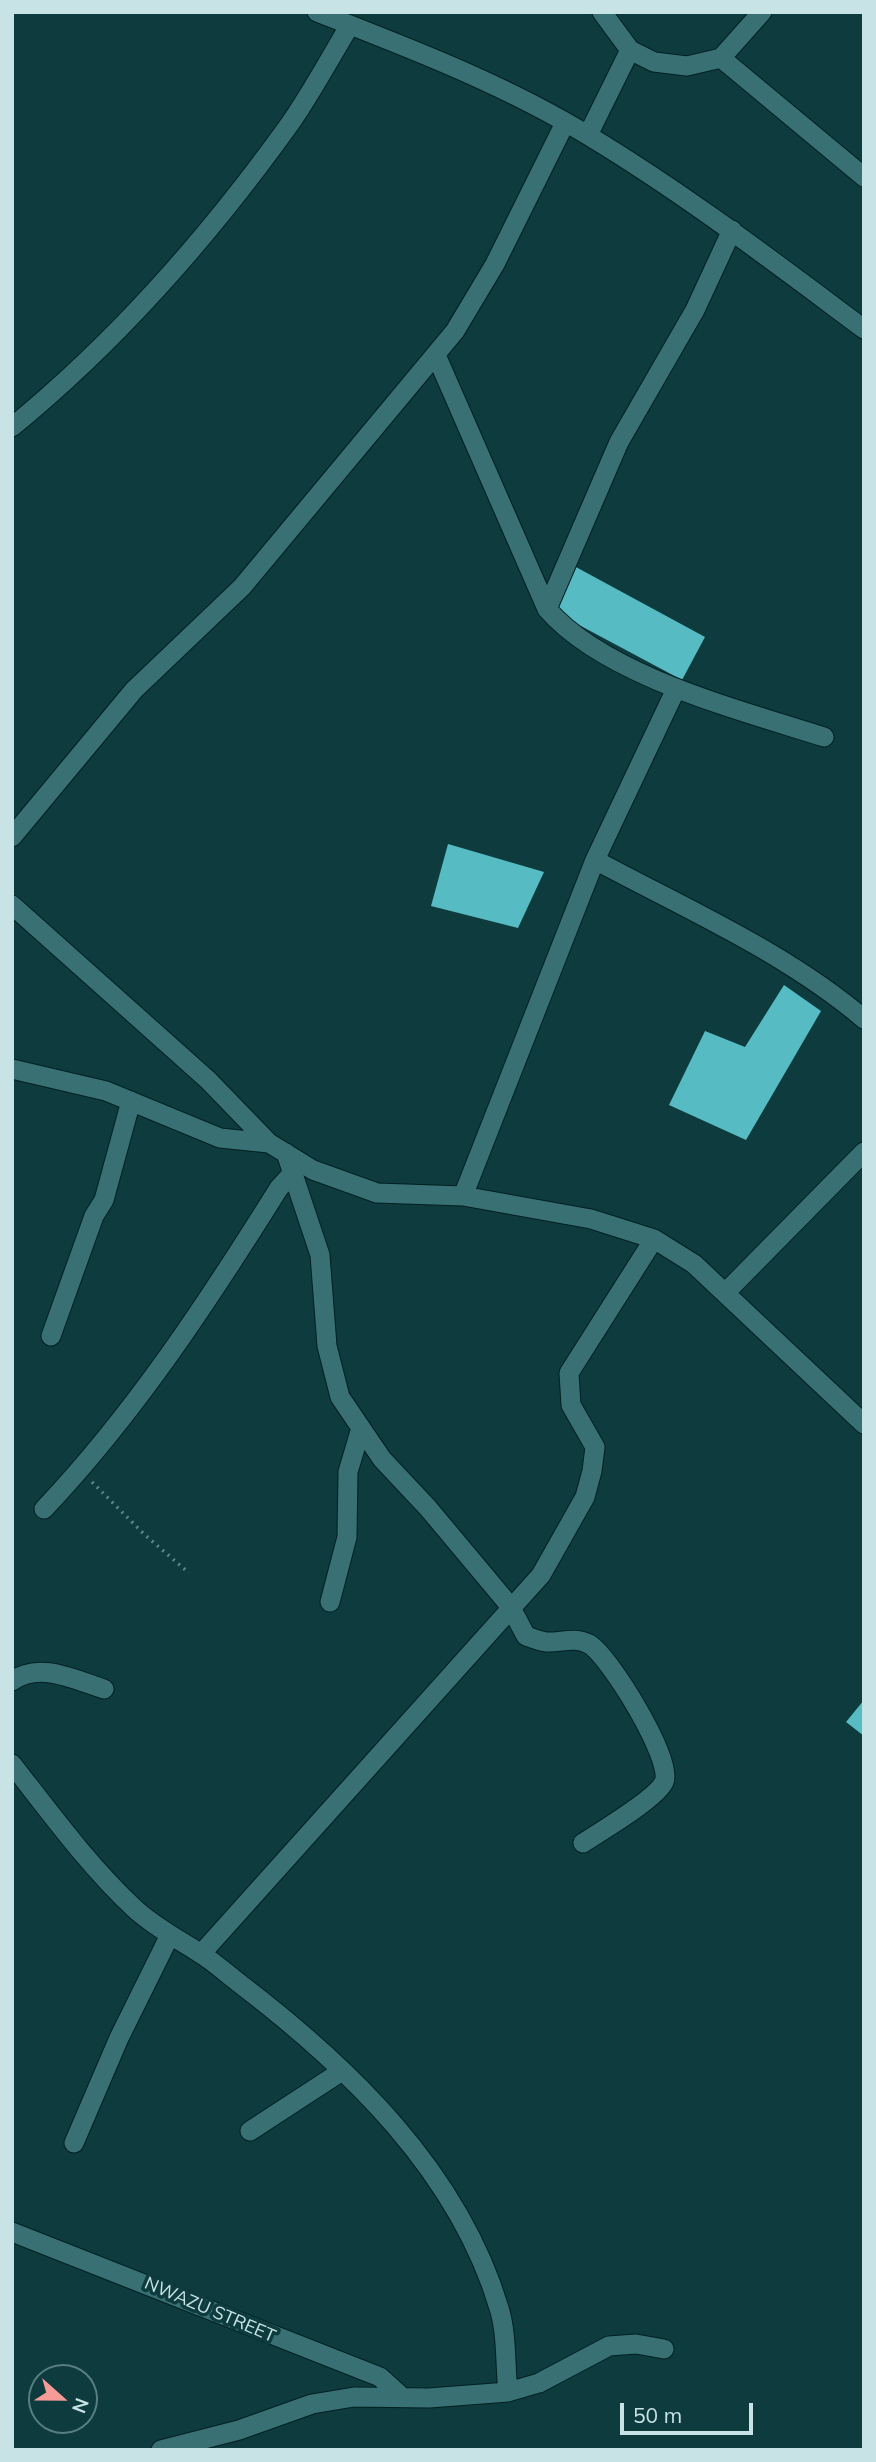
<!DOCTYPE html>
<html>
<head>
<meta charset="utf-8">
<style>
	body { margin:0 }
	#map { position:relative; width:876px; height:2462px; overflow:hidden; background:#0e3b3e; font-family:Mulish,sans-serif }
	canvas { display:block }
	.frame { position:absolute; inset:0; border:14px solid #c7e3e5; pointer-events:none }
	.north { position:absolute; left:28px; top:2364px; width:70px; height:70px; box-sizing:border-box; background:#0e3b3e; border:2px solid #587e81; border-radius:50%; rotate:111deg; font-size:19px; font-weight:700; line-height:28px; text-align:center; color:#c7e3e5 }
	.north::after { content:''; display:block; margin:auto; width:24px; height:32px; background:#f59b98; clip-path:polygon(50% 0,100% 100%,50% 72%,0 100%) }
	.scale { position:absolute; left:620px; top:2403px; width:133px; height:32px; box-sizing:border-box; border:4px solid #c7e3e5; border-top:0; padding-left:9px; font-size:21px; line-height:24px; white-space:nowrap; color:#c7e3e5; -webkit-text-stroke:5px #0e3b3e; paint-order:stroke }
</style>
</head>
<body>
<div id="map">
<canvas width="876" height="2462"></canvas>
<div class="frame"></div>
<div class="north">N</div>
<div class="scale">50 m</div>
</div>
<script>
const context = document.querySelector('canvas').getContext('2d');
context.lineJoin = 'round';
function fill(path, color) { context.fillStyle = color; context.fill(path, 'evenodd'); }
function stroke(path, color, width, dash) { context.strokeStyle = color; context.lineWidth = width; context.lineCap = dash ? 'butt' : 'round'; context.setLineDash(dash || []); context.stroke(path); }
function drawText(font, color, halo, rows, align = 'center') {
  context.font = font + ' Mulish,sans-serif'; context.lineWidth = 7; context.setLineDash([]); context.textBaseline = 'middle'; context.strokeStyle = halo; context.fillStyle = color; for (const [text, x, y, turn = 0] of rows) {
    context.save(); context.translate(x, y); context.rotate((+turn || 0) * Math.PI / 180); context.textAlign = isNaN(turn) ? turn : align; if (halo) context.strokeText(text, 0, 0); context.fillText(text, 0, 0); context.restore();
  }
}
const building = new Path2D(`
	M574 566 705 637 682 680 551 610Z
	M448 844 544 872 518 928 431 906Z
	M784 985 821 1011 746 1140 669 1105 705 1031 745 1047Z
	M864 1700V1736L846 1722Z`);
const path = new Path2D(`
	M92 1482 145 1535 189 1573`);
const minor = new Path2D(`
	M317 12C409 48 504 84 589 136 685 194 774 262 864 329
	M602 12 630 50 654 62 687 66 721 58 762 12
	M721 58 864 177
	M588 135 630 50
	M436 355 547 609C605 676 740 710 824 737
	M12 427C117 341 210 235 289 125 311 94 330 58 350 25
	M547 609 619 442 695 310 732 230
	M12 837 134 690 242 587 455 331 495 264 565 123
	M595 860C686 909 785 952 864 1019
	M12 905 208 1080 269 1143 313 1170 377 1193 463 1196 591 1219 654 1239 694 1264 864 1424
	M12 1069 106 1091 220 1138 269 1143
	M286 1153 320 1255 327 1346 340 1397 382 1459 428 1508 510 1606 526 1636C532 1638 540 1641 546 1642 561 1643 574 1636 589 1644 609 1655 674 1761 664 1782 656 1799 601 1831 583 1843
	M463 1196 595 860 676 689
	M725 1293 864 1152
	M51 1336 94 1216 104 1200 131 1101
	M44 1509C135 1413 209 1300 279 1188L292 1174
	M330 1602 347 1537 348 1472 361 1428
	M12 1681C40 1661 75 1680 104 1689
	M12 1764C51 1814 89 1866 135 1909 156 1928 178 1939 201 1954 214 1962 226 1973 239 1983 349 2067 458 2171 499 2308 507 2333 505 2365 508 2392
	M201 1954 541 1575 585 1497 592 1471 595 1447 571 1405 569 1373 654 1239
	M250 2131 342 2071
	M74 2143 119 2038 169 1937
	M12 2232 380 2377 402 2397
	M161 2450 239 2430 312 2404 354 2397 429 2398 508 2392 539 2383 609 2346 636 2344 664 2349`);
const streetNames = [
	["NWAZU STREET",210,2310,23]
];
fill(building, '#56bbc2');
stroke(minor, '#022022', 21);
stroke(path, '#5f8587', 3.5, [2, 5]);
stroke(minor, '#387074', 19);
drawText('18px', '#c7e3e5', '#0e3b3e', streetNames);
</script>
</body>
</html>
